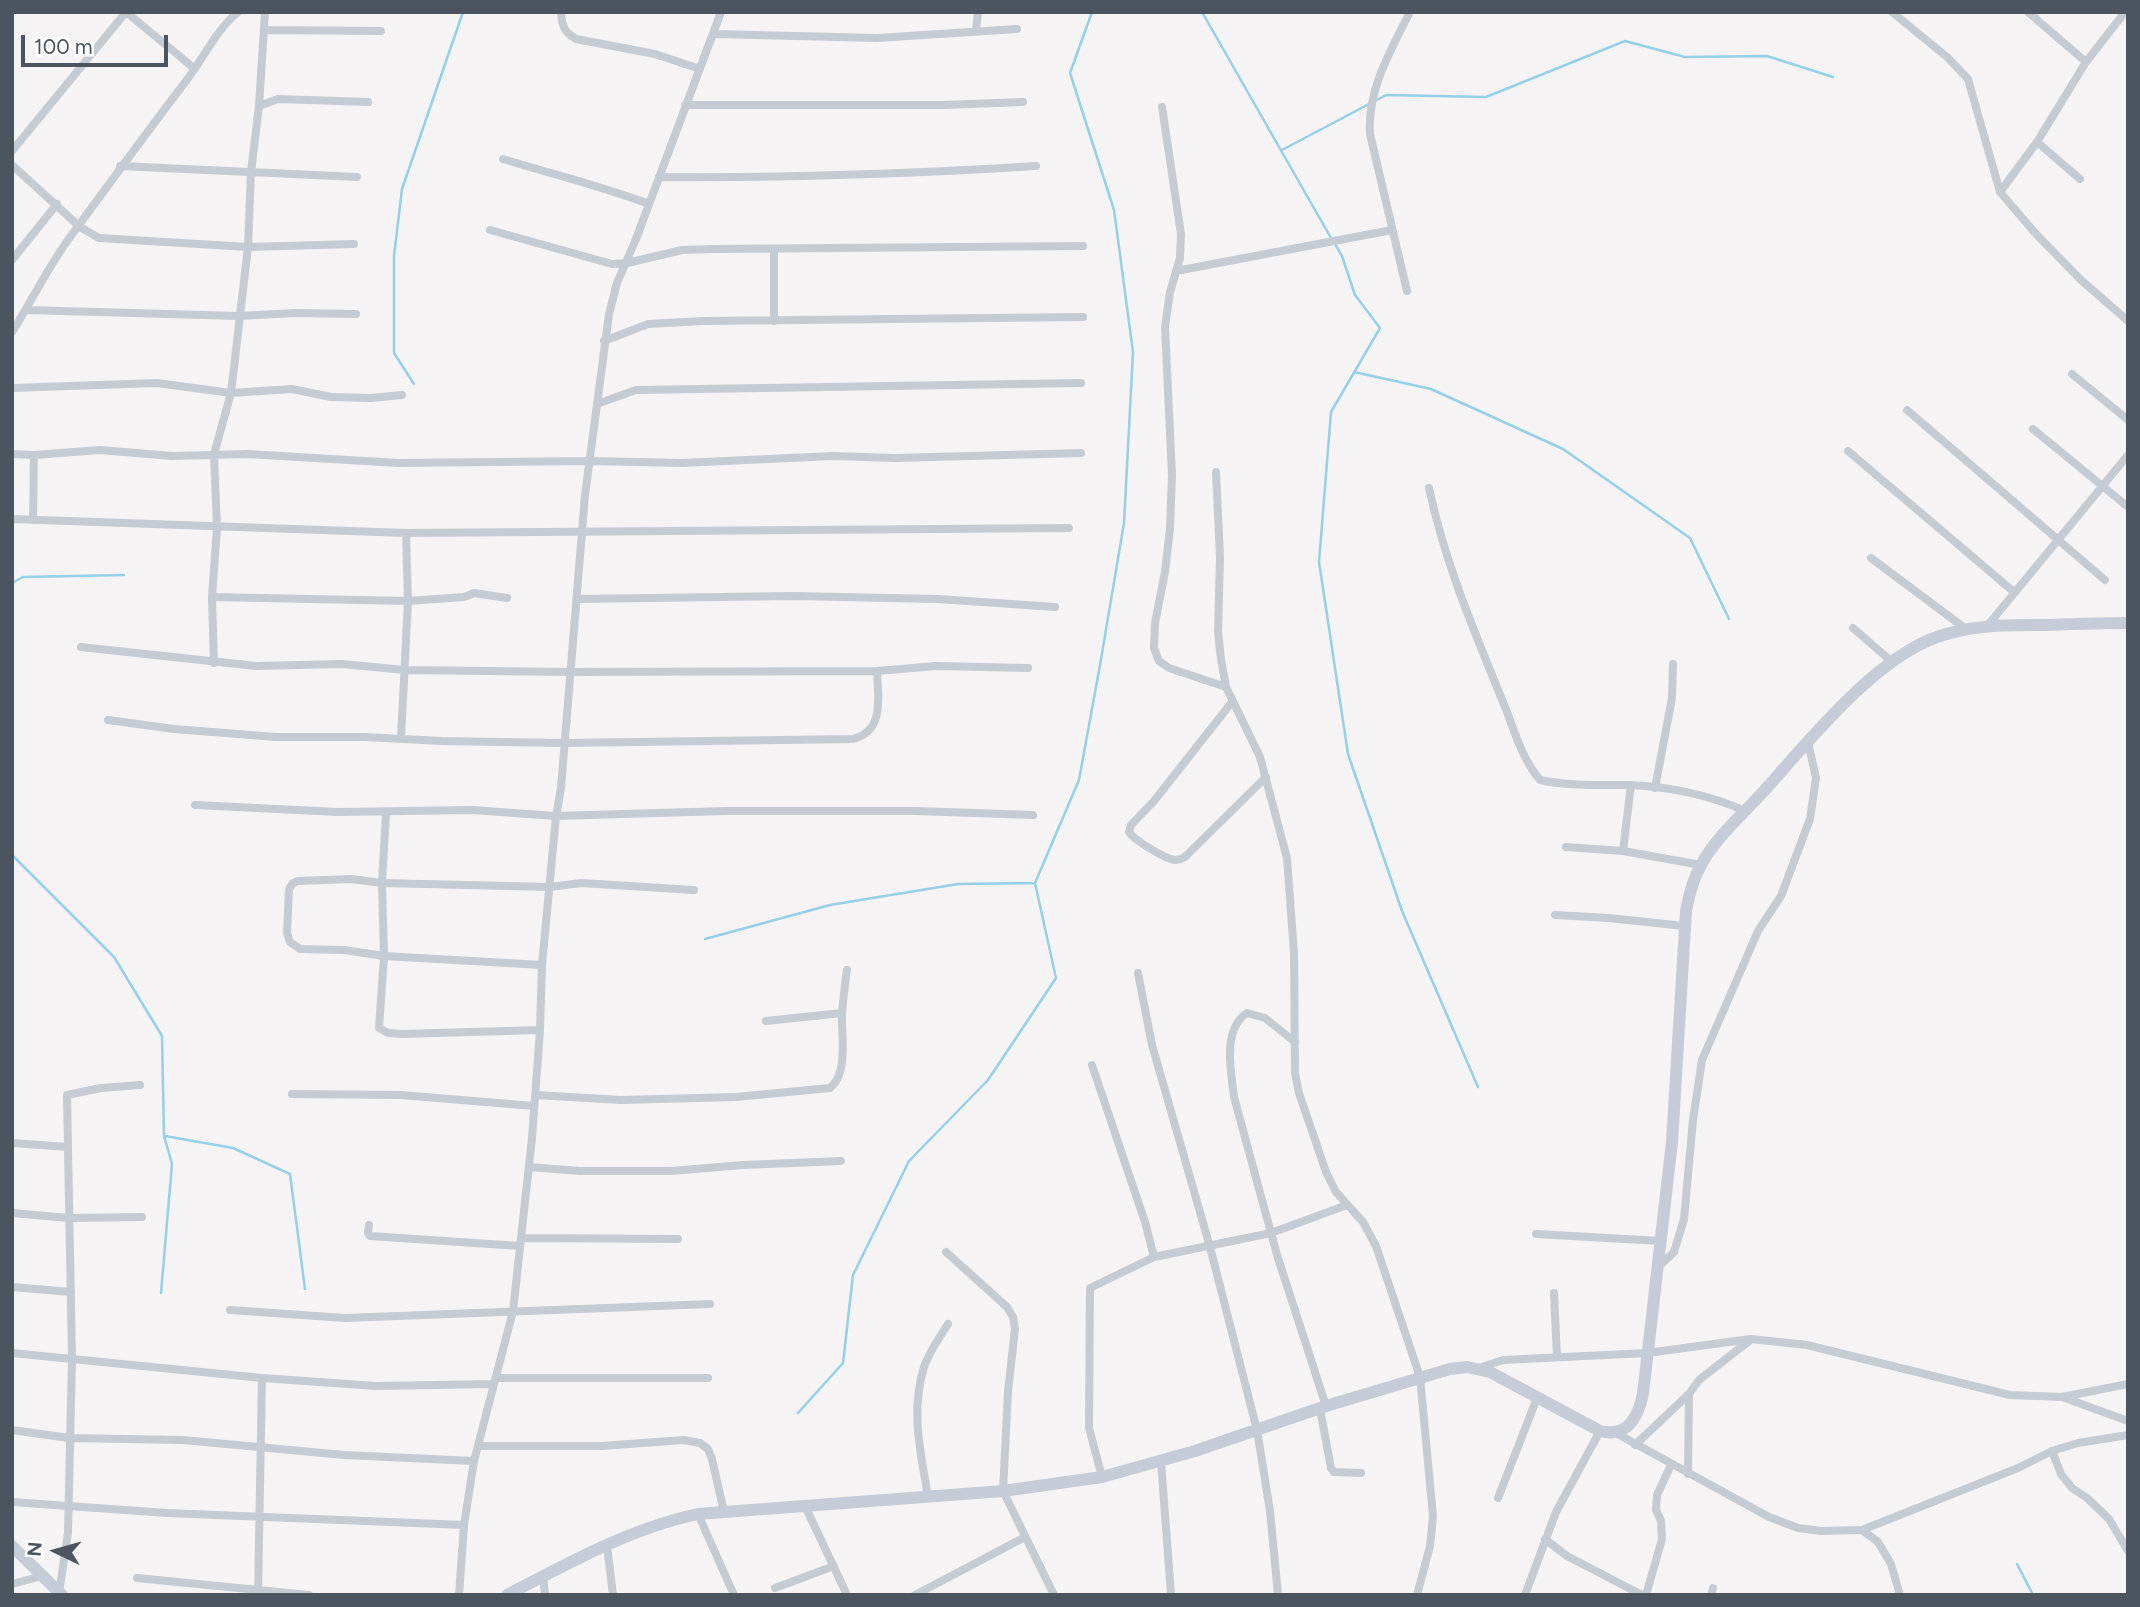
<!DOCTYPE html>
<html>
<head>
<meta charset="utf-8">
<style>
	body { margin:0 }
	#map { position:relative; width:2140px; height:1607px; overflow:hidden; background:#f5f3f3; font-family:Figtree,sans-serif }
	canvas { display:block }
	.frame { position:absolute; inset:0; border:14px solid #4b545f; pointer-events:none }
	.north { position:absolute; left:21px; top:1516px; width:70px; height:70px; -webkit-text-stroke:5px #fff; paint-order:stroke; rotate:275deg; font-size:19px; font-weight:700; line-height:28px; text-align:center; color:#4b545f }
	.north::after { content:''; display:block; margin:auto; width:24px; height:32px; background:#4b545f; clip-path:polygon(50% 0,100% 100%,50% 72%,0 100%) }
	.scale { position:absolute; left:21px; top:35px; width:147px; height:32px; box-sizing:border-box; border:4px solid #4b545f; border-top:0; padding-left:9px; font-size:21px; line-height:24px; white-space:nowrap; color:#4b545f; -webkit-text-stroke:5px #fff; paint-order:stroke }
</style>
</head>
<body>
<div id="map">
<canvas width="2140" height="1607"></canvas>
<div class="frame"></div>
<div class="north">N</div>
<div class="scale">100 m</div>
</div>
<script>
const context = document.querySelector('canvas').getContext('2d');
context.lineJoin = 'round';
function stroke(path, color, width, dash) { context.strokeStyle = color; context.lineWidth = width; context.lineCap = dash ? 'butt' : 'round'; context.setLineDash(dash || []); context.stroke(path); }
const stream = new Path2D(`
	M1202 12 1331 238
	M1375 101 1386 95 1486 97 1625 41 1685 57 1767 56 1833 77
	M1282 150 1369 104
	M1335 244 1342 256 1355 295 1380 328 1331 412 1319 562 1348 754 1402 911 1478 1087
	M1354 372 1431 389 1563 449 1690 538 1729 619
	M414 384 394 353V256L402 189 463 12
	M12 583 23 577 124 575
	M12 855 114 957 162 1036 164 1136 172 1164 161 1293
	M705 939 830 905 958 884 1035 883
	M165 1136 233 1148 290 1174 305 1289
	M798 1413 843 1363 853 1275 909 1161 988 1080 1056 978 1035 883 1079 780 1100 665 1124 523 1133 352 1114 210 1070 73 1092 12
	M2017 1564 2033 1595`);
const street = new Path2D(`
	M126 12 195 69
	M561 12C562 26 564 32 576 39L655 54 700 69
	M1892 12 1947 57 1968 79 2000 192 2036 234 2081 280 2128 321
	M2028 12 2086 62
	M264 30 381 31
	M976 30 978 12
	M714 34 877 38 1017 29
	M685 105H944L1023 102
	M259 106 278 99 368 102
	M1162 107 1181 234 1180 258 1170 292 1165 327 1172 475 1170 529 1165 572 1155 623 1154 648 1159 661 1169 668 1226 687
	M2037 142 2080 179
	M12 151 126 12
	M503 159C552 174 601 186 649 204
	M12 165 80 227 99 238 248 247 354 244
	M120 166 357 177
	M659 177C785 178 910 174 1036 166
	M2000 192 2037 142 2086 62 2125 12
	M490 230 612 264 627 263 682 250 712 249 1083 246
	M774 249V321
	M12 260 57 204
	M1176 271 1392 230
	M1407 291 1370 134C1367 91 1391 49 1410 12
	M26 310 239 316 296 313 356 314
	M12 332C31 302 47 269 68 240 107 187 146 133 186 81 203 59 216 30 238 12
	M604 341 648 324 704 321 1083 317
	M2072 374 2128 420
	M12 388 157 383 231 393 292 389 331 397 371 398 402 395
	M597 404 636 390 1081 383
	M1907 410 2105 580
	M2033 429 2128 507
	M1848 451 2014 592
	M12 454 34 455 100 450 172 456 248 454 398 463 590 461 682 463 833 456 895 458 1081 453
	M1216 472 1220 557 1218 632 1221 659 1226 687 1260 757 1287 858 1294 953 1295 1073 1299 1093 1326 1172 1336 1192 1363 1222 1376 1246 1420 1377 1433 1516 1430 1546 1417 1595
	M1429 488C1445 563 1474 631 1503 702 1514 728 1521 758 1540 780 1568 786 1598 785 1628 785 1667 786 1710 795 1745 811
	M12 519 406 533 1069 528
	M33 520 34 455
	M1871 558 1966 629
	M212 597 408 601 464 597 474 593 507 598
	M577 599 794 596 938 599 1055 607
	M1988 625 2128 455
	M1853 628 1891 661
	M81 647 256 666 342 664 405 670 570 672 877 671 936 666 1028 668
	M214 663 212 597 217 527 214 454 231 393 248 247 251 172 259 106 265 12
	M1232 702 1154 801 1131 825 1129 832C1134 840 1165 859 1175 860 1181 860 1181 859 1186 856L1266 777
	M108 720 174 729 276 737H365L441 741 563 743 853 739C885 731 878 697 877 671
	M401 738 408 601 406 533
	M1655 788 1672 698 1673 664
	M195 805 338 812 472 810 556 816 725 811H916L1033 815
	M386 813 382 883 384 956 379 1028 388 1033 402 1034 540 1030
	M1566 847 1623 851 1701 865
	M1623 851 1631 785
	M1555 915 1609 918 1684 926
	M542 965 384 956 344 950 300 949 290 942 287 933 289 889 293 883 298 881 351 879 382 883 550 887 581 883 694 890
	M1138 973 1152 1045 1210 1247 1257 1430 1270 1511 1278 1595
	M766 1021 842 1013
	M1295 1042 1265 1018 1247 1013C1222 1029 1231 1072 1234 1097L1277 1255 1326 1406
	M1092 1065 1145 1222 1154 1257
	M292 1094 401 1095 534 1106
	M536 1095 621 1100 736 1097 830 1088C849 1073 841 1035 842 1014 843 999 845 984 847 970
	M12 1143 68 1147
	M529 1167 580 1171H671L743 1165 841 1161
	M12 1213 69 1218 142 1217
	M369 1225 368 1233 370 1236 520 1246
	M1536 1234 1661 1241
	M521 1238 678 1239
	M946 1252 1007 1307 1013 1317 1015 1329 1008 1391 1003 1491 1054 1595
	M1658 1267 1674 1252 1684 1219 1693 1120 1702 1060 1758 931 1781 896 1810 819 1816 778 1808 742
	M12 1287 71 1292
	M1554 1293 1557 1357
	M230 1310 345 1318 710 1304
	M12 1353 262 1378 376 1386 493 1384
	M1479 1368 1503 1360 1647 1353 1751 1339 1807 1345 2010 1395 2062 1397 2128 1384
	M496 1378H708
	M2065 1398 2128 1421
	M1320 1409 1331 1468 1334 1472 1361 1473
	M12 1430 69 1438 183 1440 344 1455 474 1461
	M1614 1432 1769 1517 1798 1528 1821 1531 1862 1530 1878 1542 1891 1564 1900 1595
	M1635 1445 1689 1394 1699 1380 1749 1341
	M478 1446H602L684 1440 700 1443 708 1449 712 1459 724 1512
	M2052 1451 2061 1474 2072 1488 2087 1498 2109 1519 2128 1551
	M1161 1461 1171 1595
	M1688 1474 1689 1394
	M1102 1477 1089 1428 1090 1288 1154 1257 1271 1233 1347 1205
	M928 1497C921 1453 910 1412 924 1367 929 1352 940 1337 948 1324
	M1498 1498 1537 1398
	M12 1502 167 1513 464 1525
	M806 1508 847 1595
	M698 1514 734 1595
	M1862 1530 2018 1468 2052 1451 2078 1443 2128 1435
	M1545 1539 1567 1556 1642 1595
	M607 1546 613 1595
	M543 1576 545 1595
	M137 1578 309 1595
	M12 1584 42 1576
	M775 1588 834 1566
	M59 1593 68 1533 72 1359 67 1095 101 1088 140 1085
	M258 1595 262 1378
	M459 1595 464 1525 474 1461 513 1311 532 1138 540 1030 542 965 556 816 561 788 585 495 609 314 617 283 636 239 721 12
	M915 1595 1025 1537
	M1525 1595 1556 1512 1600 1431
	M1646 1595 1662 1539 1661 1521 1656 1510 1657 1495 1671 1465
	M1711 1595 1713 1588`);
const secondary = new Path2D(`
	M12 1546 62 1595
	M507 1595C568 1563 631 1528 698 1514L1003 1491 1102 1477 1195 1451 1326 1406 1450 1369 1467 1367 1490 1372 1600 1431C1628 1438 1638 1417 1643 1394L1672 1142 1686 911C1689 895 1693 879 1701 865 1716 837 1742 815 1763 792 1808 742 1874 659 1937 637 1973 624 2010 625 2048 625 2074 624 2101 623 2128 623`);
stroke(stream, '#96cfe8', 2.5);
stroke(street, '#c5cbd3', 8);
stroke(secondary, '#c5ccd7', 12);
</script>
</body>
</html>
